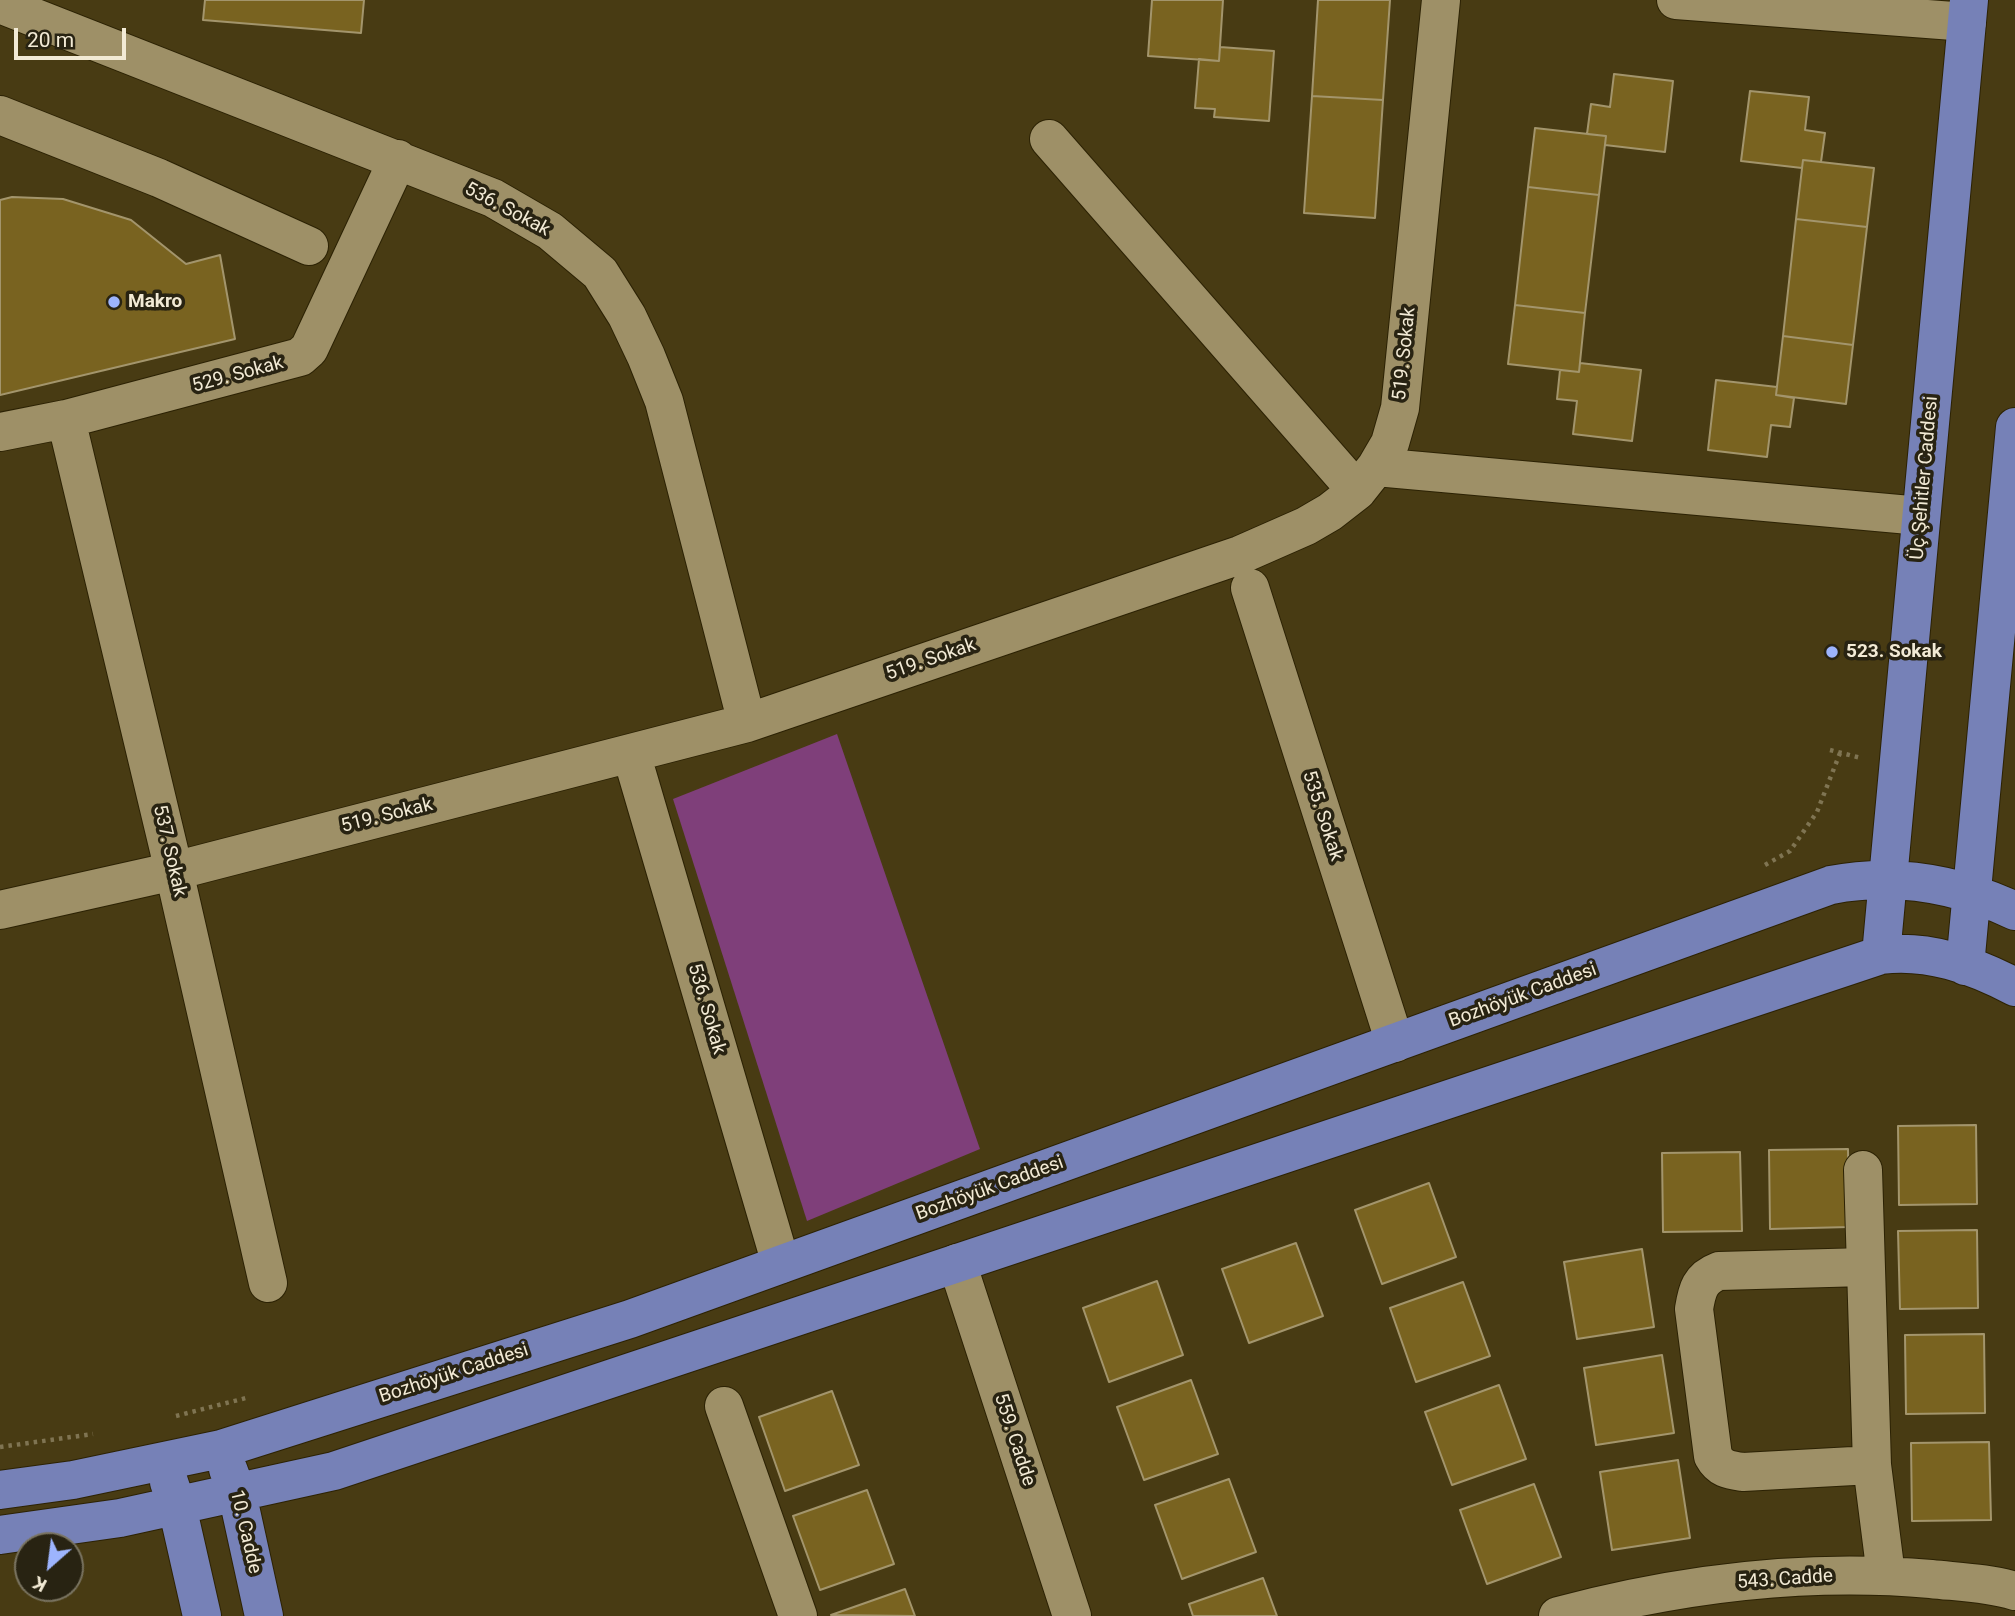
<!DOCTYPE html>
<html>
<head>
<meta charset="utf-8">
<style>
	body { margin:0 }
	#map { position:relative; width:2015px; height:1616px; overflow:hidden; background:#483b13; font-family:Roboto,sans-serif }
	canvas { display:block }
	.north { position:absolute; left:14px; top:1532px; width:70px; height:70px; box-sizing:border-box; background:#282312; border:2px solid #797360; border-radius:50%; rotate:208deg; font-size:19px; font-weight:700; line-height:28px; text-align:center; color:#f2ead5 }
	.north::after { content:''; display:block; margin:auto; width:24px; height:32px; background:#9db4fd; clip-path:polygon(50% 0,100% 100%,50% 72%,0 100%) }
	.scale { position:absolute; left:14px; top:28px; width:112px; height:32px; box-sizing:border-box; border:4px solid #f2ead5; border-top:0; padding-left:9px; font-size:21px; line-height:24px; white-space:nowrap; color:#f2ead5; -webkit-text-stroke:5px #282312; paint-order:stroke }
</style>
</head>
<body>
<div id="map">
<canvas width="2015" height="1616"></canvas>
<div class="north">K</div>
<div class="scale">20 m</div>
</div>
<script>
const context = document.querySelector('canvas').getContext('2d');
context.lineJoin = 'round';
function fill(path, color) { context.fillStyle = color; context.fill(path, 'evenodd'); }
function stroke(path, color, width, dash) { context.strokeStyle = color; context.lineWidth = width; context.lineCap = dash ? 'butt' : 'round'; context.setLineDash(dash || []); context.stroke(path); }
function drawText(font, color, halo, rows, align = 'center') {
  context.font = font + ' Roboto,sans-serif'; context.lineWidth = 7; context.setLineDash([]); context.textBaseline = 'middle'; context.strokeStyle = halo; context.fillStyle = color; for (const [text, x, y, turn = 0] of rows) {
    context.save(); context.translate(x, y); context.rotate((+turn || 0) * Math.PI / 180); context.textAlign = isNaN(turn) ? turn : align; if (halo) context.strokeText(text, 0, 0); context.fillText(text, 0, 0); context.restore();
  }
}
const green = new Path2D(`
	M837 734 980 1149 807 1221 673 799Z`);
const building = new Path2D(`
	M205 0H364L361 33 203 20Z
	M1152 0H1223L1219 61 1148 56Z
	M1318 0H1390L1383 100 1312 96Z
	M1220 47 1274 51 1269 121 1214 117 1215 109 1195 108 1199 59 1219 61Z
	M1614 74 1673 81 1665 152 1605 145 1606 136 1587 134 1591 104 1610 107Z
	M1750 91 1809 97 1805 130 1825 133 1821 162 1803 160 1802 168 1741 161Z
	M1312 96 1383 100 1375 218 1304 213Z
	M1535 128 1606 136 1599 195 1528 187Z
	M1803 160 1874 168 1867 227 1796 219Z
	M1528 187 1599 195 1585 313 1515 305Z
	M12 197 63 199 131 220 186 264 220 255 235 339 0 395V200Z
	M1796 219 1867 227 1853 345 1783 336Z
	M1515 305 1585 313 1579 372 1508 364Z
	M1783 336 1853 345 1846 404 1776 395Z
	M1580 363 1641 370 1632 441 1573 434 1577 401 1557 399 1560 370 1579 372Z
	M1716 380 1777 387 1776 395 1794 398 1790 427 1771 425 1767 457 1708 450Z
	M1976 1125 1977 1204 1899 1205 1898 1126Z
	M1848 1149 1849 1227 1770 1229 1769 1150Z
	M1740 1152 1742 1231 1663 1232 1662 1153Z
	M1429 1183 1456 1257 1382 1284 1355 1210Z
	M1977 1230 1978 1308 1900 1309 1898 1231Z
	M1296 1243 1323 1316 1249 1343 1222 1269Z
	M1642 1249 1654 1327 1577 1339 1564 1262Z
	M1157 1281 1183 1355 1109 1382 1083 1308Z
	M1463 1282 1490 1356 1416 1382 1390 1308Z
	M1984 1334 1985 1413 1906 1414 1905 1335Z
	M1662 1355 1674 1433 1596 1445 1584 1368Z
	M1191 1380 1218 1454 1144 1480 1117 1407Z
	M1499 1385 1526 1459 1452 1485 1425 1412Z
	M832 1391 859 1465 785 1491 759 1417Z
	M1989 1442 1991 1520 1912 1521 1911 1443Z
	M1678 1460 1690 1538 1612 1550 1600 1472Z
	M1229 1479 1256 1552 1182 1579 1155 1505Z
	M1534 1484 1561 1557 1487 1584 1460 1510Z
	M867 1490 894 1564 820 1590 793 1516Z
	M1263 1578 1277 1616H1193L1189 1604Z
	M905 1589 915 1616 831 1615Z`);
const path = new Path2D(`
	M1830 750 1861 758
	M1765 865 1790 851 1817 812 1840 753
	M176 1416 246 1398
	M0 1447 93 1434`);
const minor = new Path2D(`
	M1676 0 1967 22
	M0 4 493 198 550 231 600 273 627 316 646 356 664 401 747 723
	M0 115 159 178 309 246
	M1049 139 1357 491
	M66 419 174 871 268 1283
	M0 432 66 419 300 357 309 349 398 159
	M1376 467 1921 516
	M1250 588 1395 1043
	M631 753 781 1264
	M0 910 174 871 747 723 1240 555 1306 526 1330 512 1357 491 1376 467 1390 443 1400 408 1441 0
	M1863 1170 1872 1465 1886 1575
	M957 1263 1072 1616
	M1865 1267 1719 1271C1700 1278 1697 1290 1694 1309L1713 1456C1720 1469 1729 1470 1743 1472L1872 1465
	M724 1406 798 1616
	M1558 1616C1678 1584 1807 1568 1931 1579 1958 1582 1989 1583 2015 1591`);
const major = new Path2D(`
	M1881 955 1969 0
	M1965 966 2015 427
	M228 1469 237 1493 264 1616
	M169 1482 177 1506 202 1616
	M0 1490 73 1480 221 1449 630 1319 1831 885C1895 873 1956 883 2015 911
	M0 1535 120 1518 334 1471 1881 955C1928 949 1973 965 2015 987`);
const markers = [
	[114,302,7,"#9db4fd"],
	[1832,652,7,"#9db4fd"]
];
const streetNames = [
	["536. Sokak",507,210,28],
	["519. Sokak",1405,354,-84],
	["529. Sokak",238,375,-15],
	["Üç Şehitler Caddesi",1925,478,-85],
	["519. Sokak",931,660,-19],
	["519. Sokak",387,816,-14],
	["535. Sokak",1322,816,72],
	["537. Sokak",169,851,77],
	["Bozhöyük Caddesi",1523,996,-20],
	["536. Sokak",706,1009,74],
	["Bozhöyük Caddesi",990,1189,-20],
	["Bozhöyük Caddesi",454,1374,-18],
	["559. Cadde",1014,1440,72],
	["10. Cadde",245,1532,77],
	["543. Cadde",1785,1580,-4]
];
const poiNames = [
	["Makro",128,302],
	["523. Sokak",1846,652]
];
fill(green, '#7f3f7a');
fill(building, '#796320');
stroke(building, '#a3956c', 2);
stroke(minor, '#2c2204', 40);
stroke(major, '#2c2204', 40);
stroke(path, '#7f7452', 4.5, [3.5, 5]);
stroke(minor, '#9e9067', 38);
stroke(major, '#7681b7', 38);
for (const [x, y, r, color] of markers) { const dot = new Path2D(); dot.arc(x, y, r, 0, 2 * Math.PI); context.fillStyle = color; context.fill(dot); stroke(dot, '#282312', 2.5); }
drawText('19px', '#f2ead5', '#282312', streetNames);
drawText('bold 19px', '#f2ead5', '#282312', poiNames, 'left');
</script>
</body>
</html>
